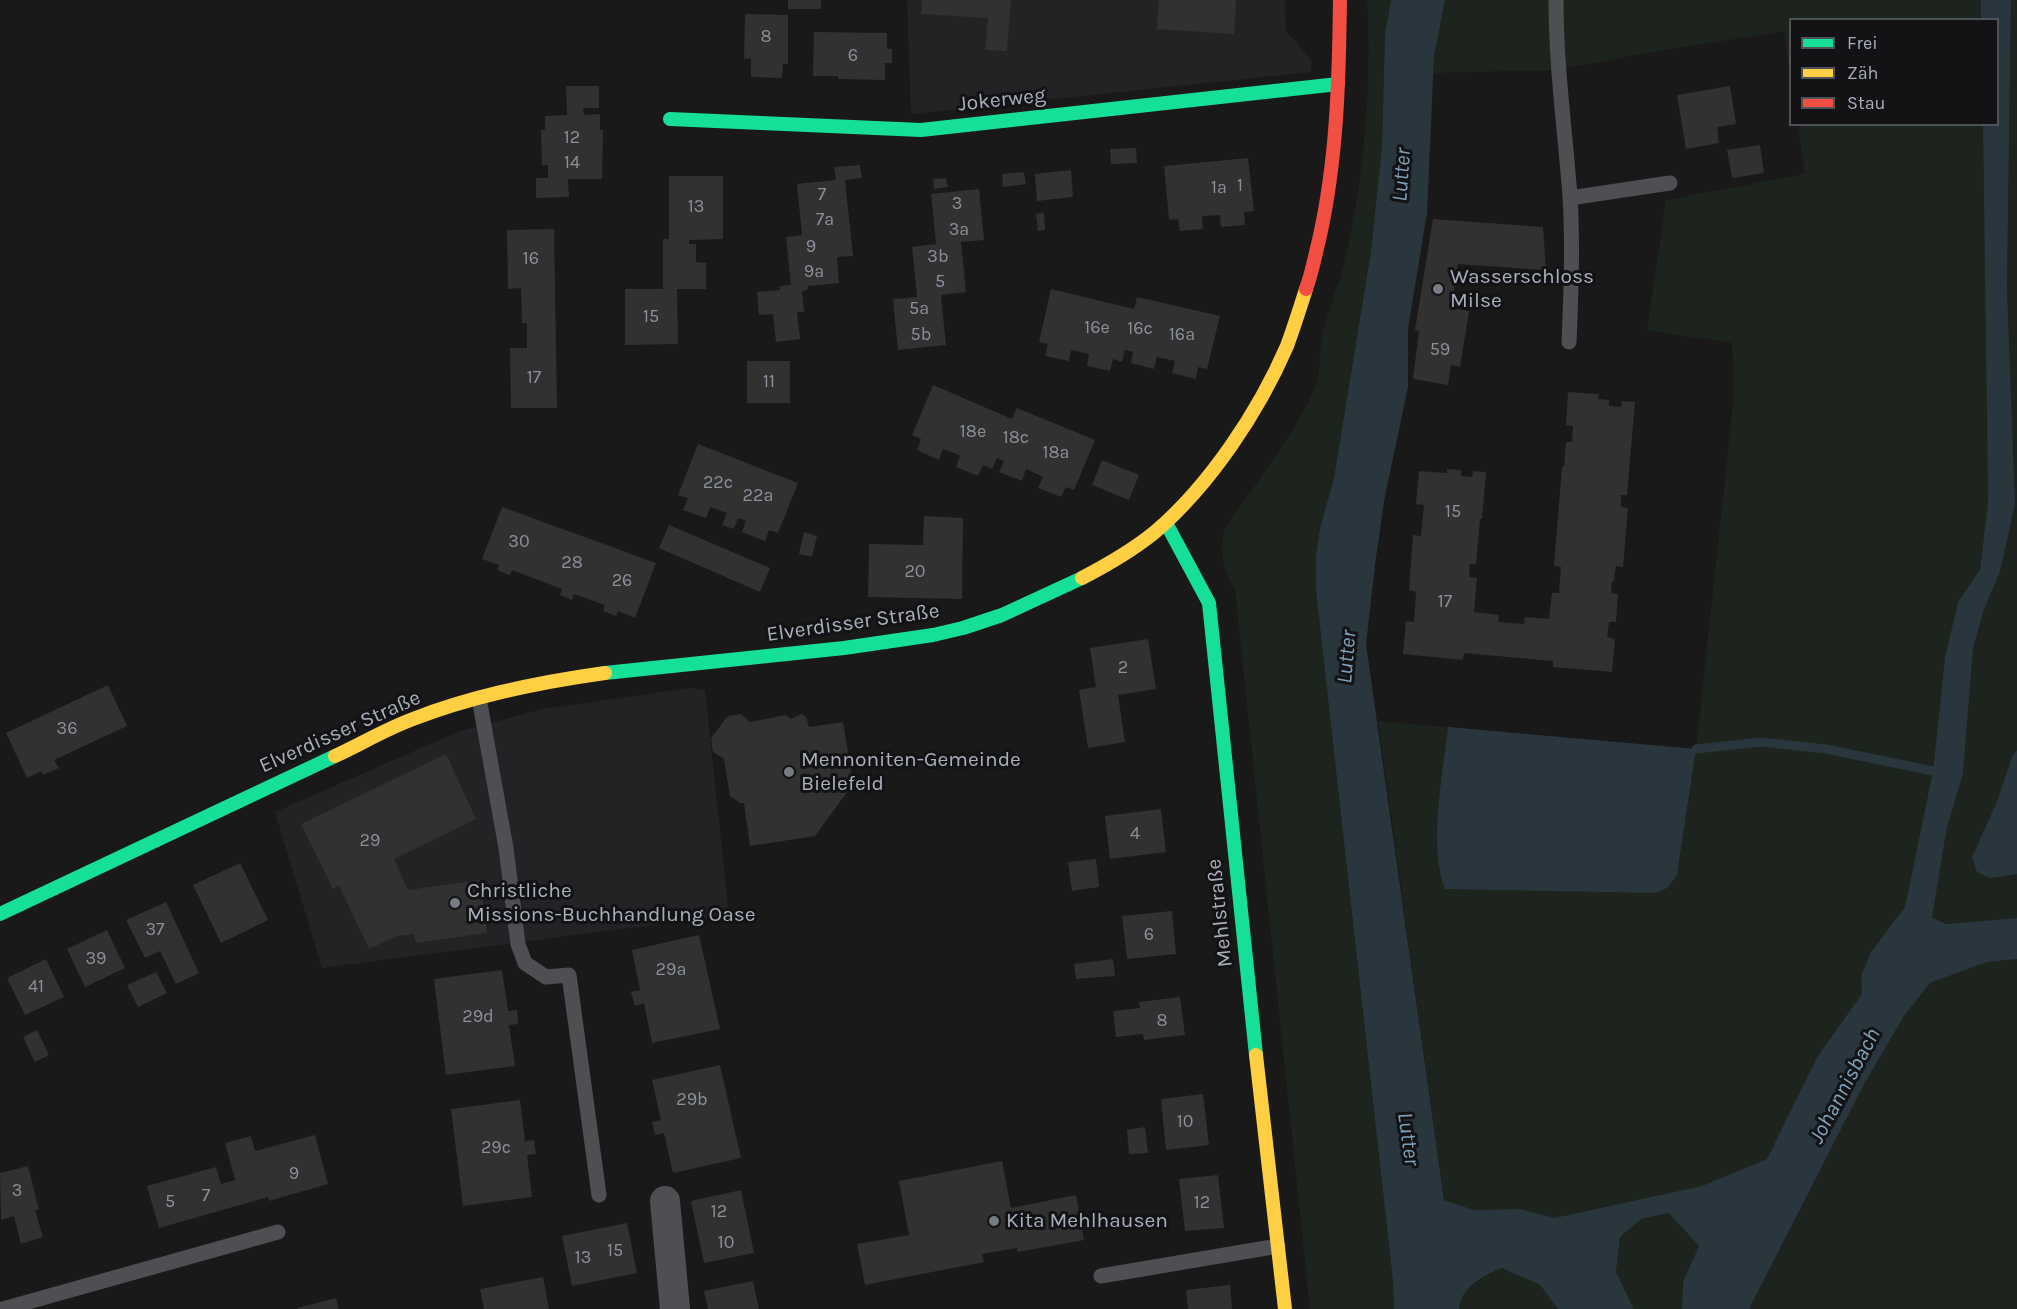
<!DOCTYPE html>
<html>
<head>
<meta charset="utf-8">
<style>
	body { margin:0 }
	#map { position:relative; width:2017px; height:1309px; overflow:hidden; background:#19191a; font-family:Karla,sans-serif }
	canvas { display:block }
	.legend { position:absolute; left:1789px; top:18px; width:210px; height:108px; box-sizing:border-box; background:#131316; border:2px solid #4f5258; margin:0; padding:8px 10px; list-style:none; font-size:18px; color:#a9b0bc }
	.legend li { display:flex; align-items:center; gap:12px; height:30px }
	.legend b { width:30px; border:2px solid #4f5258 }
</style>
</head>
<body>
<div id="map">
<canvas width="2017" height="1309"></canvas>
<ul class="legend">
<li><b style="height:8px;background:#16e098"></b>Frei</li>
<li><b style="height:8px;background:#ffcf43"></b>Zäh</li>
<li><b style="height:8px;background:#f24e42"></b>Stau</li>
</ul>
</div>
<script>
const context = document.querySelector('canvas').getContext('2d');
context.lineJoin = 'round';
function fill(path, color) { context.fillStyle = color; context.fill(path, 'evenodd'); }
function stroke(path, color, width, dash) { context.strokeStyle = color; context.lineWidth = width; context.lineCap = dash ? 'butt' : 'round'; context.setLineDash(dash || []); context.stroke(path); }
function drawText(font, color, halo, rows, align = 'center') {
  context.font = font + ' Karla,sans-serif'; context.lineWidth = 6; context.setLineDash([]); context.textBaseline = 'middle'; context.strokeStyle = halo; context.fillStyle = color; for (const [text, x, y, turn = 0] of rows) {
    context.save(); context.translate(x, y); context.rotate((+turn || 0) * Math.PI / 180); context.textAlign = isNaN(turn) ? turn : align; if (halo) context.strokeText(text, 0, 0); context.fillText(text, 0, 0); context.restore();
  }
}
const built = new Path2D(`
	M907 0H1285L1286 31 1311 59V72L911 114Z
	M690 688 705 690 729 915 322 968 275 812 460 731 543 709Z`);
const green = new Path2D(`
	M1367 0H1391L1385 34 1382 146 1371 251 1334 478 1320 528 1316 556V591L1393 1281 1394 1309H1310L1235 589C1222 572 1220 550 1224 530 1255 483 1293 439 1315 387 1322 370 1318 347 1324 329 1329 308 1337 288 1343 268 1364 184 1372 87 1367 0Z
	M1445 0H1981V19L1790 20V73L1784 31 1636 55 1556 70 1433 73 1434 56Z
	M2011 0H2017V750L2012 757 1996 804 2002 876 2017 874V918L1946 924 1932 918 1947 827 1963 774 1973 649 1984 609 2000 572 2015 504 2007 286Z
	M1798 125H1983L1988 502 1980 570 1958 602 1945 657 1933 771 1905 907 1871 952 1861 975 1863 994 1817 1057 1767 1159 1702 1186 1553 1218 1520 1209 1474 1210 1444 1200 1378 721 1448 727 1438 820 1677 875 1696 749 1734 395 1732 343 1647 330 1666 200 1805 174Z
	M2017 959V1309H1749L1863 1086 1904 1016 1930 983 1987 962Z
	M1670 1213 1699 1246 1683 1282 1682 1309H1634L1616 1272 1620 1237 1641 1219Z
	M1502 1268 1540 1285 1558 1309H1459C1461 1286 1484 1277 1502 1268Z`);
const water = new Path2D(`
	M1391 0H1445L1434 56 1427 213 1408 328V387L1385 496 1376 557 1366 644 1444 1200 1474 1210 1520 1209 1554 1218 1702 1186 1767 1159 1817 1057 1862 994 1861 975 1871 952 1905 907 1933 771 1945 657 1958 602 1980 570 1988 502 1983 125 1998 124V20L1981 19V0H2011L2007 286 2015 504 2000 572 1984 609 1973 649 1963 774 1947 827 1932 918 1946 924 2017 918V959L1987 962 1930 983 1904 1016 1863 1086 1749 1309H1682L1683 1282 1699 1246 1669 1213 1641 1219 1620 1237 1616 1272 1634 1309H1558L1540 1285 1502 1268C1484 1276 1461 1286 1459 1309H1394L1393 1281 1316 591V556L1320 528 1334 478 1371 251 1382 146 1385 34Z
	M1448 727 1696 749 1677 875 1667 888 1656 893 1445 889C1428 847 1443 773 1448 727Z
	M2017 750V874L1990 878 1977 872 1972 857 1996 804 2012 757Z`);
const stream = new Path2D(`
	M1696 749 1761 742 1826 749 1933 771 1945 770`);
const building = new Path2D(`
	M788 0H821V9H788Z
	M922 0H1011L1007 51 985 50 988 18 921 14Z
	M1159 0H1236L1234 34 1157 29Z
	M745 14 788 15V64H783L782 78 751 77V58L744 59Z
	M814 32 887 33V49H892V63H885V80L838 79V76H813Z
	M566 86H599V108H583L584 115 600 114V130H603L602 179H568L569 197 536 198V178H548V165H542L541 130H545V116L567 115Z
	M1730 86 1736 124 1717 127 1719 143 1686 149 1677 95Z
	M1760 145 1764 173 1732 178 1727 150Z
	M1136 148 1137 163 1111 164 1110 149Z
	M1248 158 1254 211 1244 212 1245 225 1221 227 1220 215 1202 216 1203 229 1180 231 1178 219 1169 220 1164 166Z
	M860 165 862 178 845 180 853 256 837 257 839 283 808 286V289L802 292 804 312H797L800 339 776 342 773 314 759 315 757 292 780 290V286L791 285 786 237 802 235 797 184 836 180 834 167Z
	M1071 170 1073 197 1037 201 1035 174Z
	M1024 172 1026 184 1003 187 1002 174Z
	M669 176H723V239L689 240V244H696V262L706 263V289H677L678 344 625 345V289H663V239H669Z
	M946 178 948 187 934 189 933 179Z
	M979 189 984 240 961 242 966 292 941 295 946 345 898 350 893 299 917 297 912 247 936 244 931 194Z
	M1044 213 1045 230 1038 231 1036 214Z
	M1433 219 1543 227 1546 270 1458 264 1451 308 1469 311 1460 367 1451 365 1448 385 1413 379 1419 331 1415 330Z
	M554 229 557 408H511L510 348H527V323H522L521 288 508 289 507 230Z
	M1051 289 1134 309 1137 297 1220 316 1207 369 1198 367 1196 379 1172 373 1175 361 1157 357 1154 369 1131 363 1133 352 1125 350 1122 362 1113 359 1110 371 1087 366 1089 354 1071 350 1069 361 1045 356 1048 344 1039 342Z
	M747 361H790V403H747Z
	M933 385 1012 419 1017 408 1095 440 1074 490 1066 487 1061 497 1038 488 1043 477 1026 469 1022 481 1012 477 999 472 1004 461 997 458 992 469 983 465 978 476 956 467 960 456 954 453 943 449 939 460 917 450 921 439 912 435Z
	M1568 392 1599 394 1598 399 1609 400V406L1621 407 1622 401 1635 402 1627 495H1621V507L1628 508 1623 567 1616 566 1614 581H1612L1611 593 1618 594 1616 622H1609L1607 637 1615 639 1612 672 1553 667V661L1464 653 1463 660 1403 654 1406 621 1414 622 1416 592 1409 590 1413 535 1421 536 1424 505 1416 504 1419 471 1447 473V469L1461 470V476L1472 477 1473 471 1486 472 1482 519H1480L1476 564H1470L1469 577 1477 578 1474 612 1499 615 1498 622 1524 624 1525 617 1549 619 1552 593H1559L1561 567 1554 566 1562 467H1564L1566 442H1572L1573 426 1566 425Z
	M698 444 798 483 778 533 769 530 765 541 742 532 746 521 738 518 734 529 722 525 727 513 719 510 710 507 706 518 683 510 688 498 678 495Z
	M1102 460 1139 475 1129 500 1092 485Z
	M502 507 656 563 635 618 618 611 616 616 603 611 605 605 574 594 572 600 560 595 562 589 512 570 510 575 497 570 499 565 482 559Z
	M924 516 963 518 962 599 868 597 869 544 923 545Z
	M669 525 770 568 760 592 659 548Z
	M804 532 817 536 812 557 799 554Z
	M1148 639 1156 689 1118 695 1125 742 1088 748 1079 690 1096 687 1090 648Z
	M108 685 127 726 54 760 59 768 43 775 41 771 27 778 6 733Z
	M741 714 750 722 786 715 791 719 801 714 806 717 809 727 843 722 853 784 815 836 750 846 744 803H740L730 796 724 759 713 752 711 738 728 716Z
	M446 754 476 819 394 859 408 890 480 880 487 933 416 943 414 934 397 936 369 949 339 885 333 889 301 824Z
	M1161 809 1166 852 1110 859 1105 816Z
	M1096 859 1099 887 1072 891 1068 862Z
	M240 863 268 920 221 943 193 885Z
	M166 902 199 973 176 984 160 951 145 958 126 920Z
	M1172 911 1176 954 1127 959 1122 916Z
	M107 930 125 968 85 987 67 949Z
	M699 935 720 1029 652 1043 644 1003 635 1006 631 992 640 990 632 950Z
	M46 959 64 997 25 1015 7 978Z
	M1113 959 1115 976 1076 979 1074 964Z
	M502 970 508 1011 517 1010 518 1024 509 1025 515 1066 446 1075 434 979Z
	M156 972 167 993 138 1007 127 985Z
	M1180 997 1185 1035 1144 1040 1143 1034 1116 1037 1113 1011 1140 1008 1139 1002Z
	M37 1030 49 1055 35 1062 23 1037Z
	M720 1065 741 1158 673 1173 664 1133 655 1135 652 1122 661 1120 652 1080Z
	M1203 1094 1209 1145 1166 1150 1161 1099Z
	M520 1100 525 1141 534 1140 536 1154 527 1155 532 1197 463 1206 451 1109Z
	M1145 1127 1148 1153 1129 1154 1127 1130Z
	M315 1135 328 1184 269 1201 268 1197 159 1228 147 1186 216 1167 221 1184 235 1180 225 1143 251 1136 255 1151Z
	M1002 1161 1011 1208 1076 1195 1084 1240 1018 1252 1017 1248 982 1254 984 1262 865 1285 857 1244 909 1235 899 1181Z
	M28 1166 39 1210H35L43 1237 21 1244 14 1216 1 1220 0 1173Z
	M1218 1175 1224 1228 1185 1231 1179 1179Z
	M741 1190 754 1253 704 1263 691 1201Z
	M627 1223 637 1273 572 1286 562 1236Z
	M543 1277 549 1309H484L480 1289Z
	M753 1281 759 1309H708L704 1291Z
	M1230 1285 1232 1309H1188L1186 1290Z
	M336 1298 339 1309H298V1308Z`);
const lane = new Path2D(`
	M1556 0C1556 66 1565 131 1570 196 1573 245 1571 294 1569 342
	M1570 198 1670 183
	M479 698 506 848 518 944 525 963 546 977 569 975 599 1195
	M1101 1276 1278 1246
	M3 1309 278 1232`);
const street = new Path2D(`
	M665 1201 675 1309`);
const fast = new Path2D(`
	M670 119 921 130 1338 84
	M1166 523 1209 603 1256 1055
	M605 673 844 648 933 635 963 628 1002 615 1082 578
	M0 914 335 756`);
const slow = new Path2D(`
	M1082 578C1107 565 1133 550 1155 532 1210 485 1259 411 1287 346 1294 327 1300 308 1306 289
	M335 756C361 744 386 729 413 719 474 695 540 682 605 673
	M1256 1055 1285 1309`);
const jam = new Path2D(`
	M1306 289C1312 273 1315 256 1319 240 1337 161 1339 80 1340 0`);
const markers = [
	[1438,289,6,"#777b83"],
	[789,772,6,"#777b83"],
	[455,903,6,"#777b83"],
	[994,1221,6,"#777b83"]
];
const numberNames = [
	["8",766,37],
	["6",853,56],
	["12",572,138],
	["14",572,163],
	["1",1240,186],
	["1a",1219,188],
	["7",822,195],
	["3",957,204],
	["13",696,207],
	["7a",825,220],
	["3a",959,230],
	["9",811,247],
	["3b",938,257],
	["16",531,259],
	["9a",814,272],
	["5",940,282],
	["5a",919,309],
	["15",651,317],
	["16e",1097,328],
	["16c",1140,329],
	["5b",921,335],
	["16a",1182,335],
	["59",1440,350],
	["17",534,378],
	["11",769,382],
	["18e",973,432],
	["18c",1016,438],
	["18a",1056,453],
	["22c",718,483],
	["22a",758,496],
	["15",1453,512],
	["30",519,542],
	["28",572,563],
	["20",915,572],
	["26",622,581],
	["17",1445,602],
	["2",1123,668],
	["36",67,729],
	["4",1135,834],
	["29",370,841],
	["37",155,930],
	["6",1149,935],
	["39",96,959],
	["29a",671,970],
	["41",36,987],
	["29d",478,1017],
	["8",1162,1021],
	["29b",692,1100],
	["10",1185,1122],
	["29c",496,1148],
	["9",294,1174],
	["3",17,1191],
	["7",206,1196],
	["5",170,1202],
	["12",1202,1203],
	["12",719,1212],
	["10",726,1243],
	["15",615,1251],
	["13",583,1258]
];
const streetNames = [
	["Jokerweg",1002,100,-6],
	["Elverdisser Straße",853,623,-8],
	["Elverdisser Straße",340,732,-24],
	["Mehlstraße",1220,913,-96]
];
const poiNames = [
	["Wasserschloss",1450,277],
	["Milse",1450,301],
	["Mennoniten-Gemeinde",801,760],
	["Bielefeld",801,784],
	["Christliche",467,891],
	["Missions-Buchhandlung Oase",467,915],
	["Kita Mehlhausen",1006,1221]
];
const waterNames = [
	["Lutter",1402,175,-86],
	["Lutter",1347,657,-85],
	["Johannisbach",1845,1086,-62],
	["Lutter",1408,1139,82]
];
fill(built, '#232326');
fill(green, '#1c241d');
fill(water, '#2a363d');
stroke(stream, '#2a363d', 9);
fill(building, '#313132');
stroke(lane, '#4d4f53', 15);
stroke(street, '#4d4f53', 30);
stroke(fast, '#16e098', 14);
stroke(slow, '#ffcf43', 14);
stroke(jam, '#f24e42', 14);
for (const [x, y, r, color] of markers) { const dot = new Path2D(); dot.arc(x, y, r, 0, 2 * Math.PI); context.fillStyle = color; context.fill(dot); stroke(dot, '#131316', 2); }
drawText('18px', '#8b909a', null, numberNames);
drawText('21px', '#a9b0bc', '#131316', streetNames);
drawText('21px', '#a9b0bc', '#131316', poiNames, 'left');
drawText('italic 22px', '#7da1ba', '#131316', waterNames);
</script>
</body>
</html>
